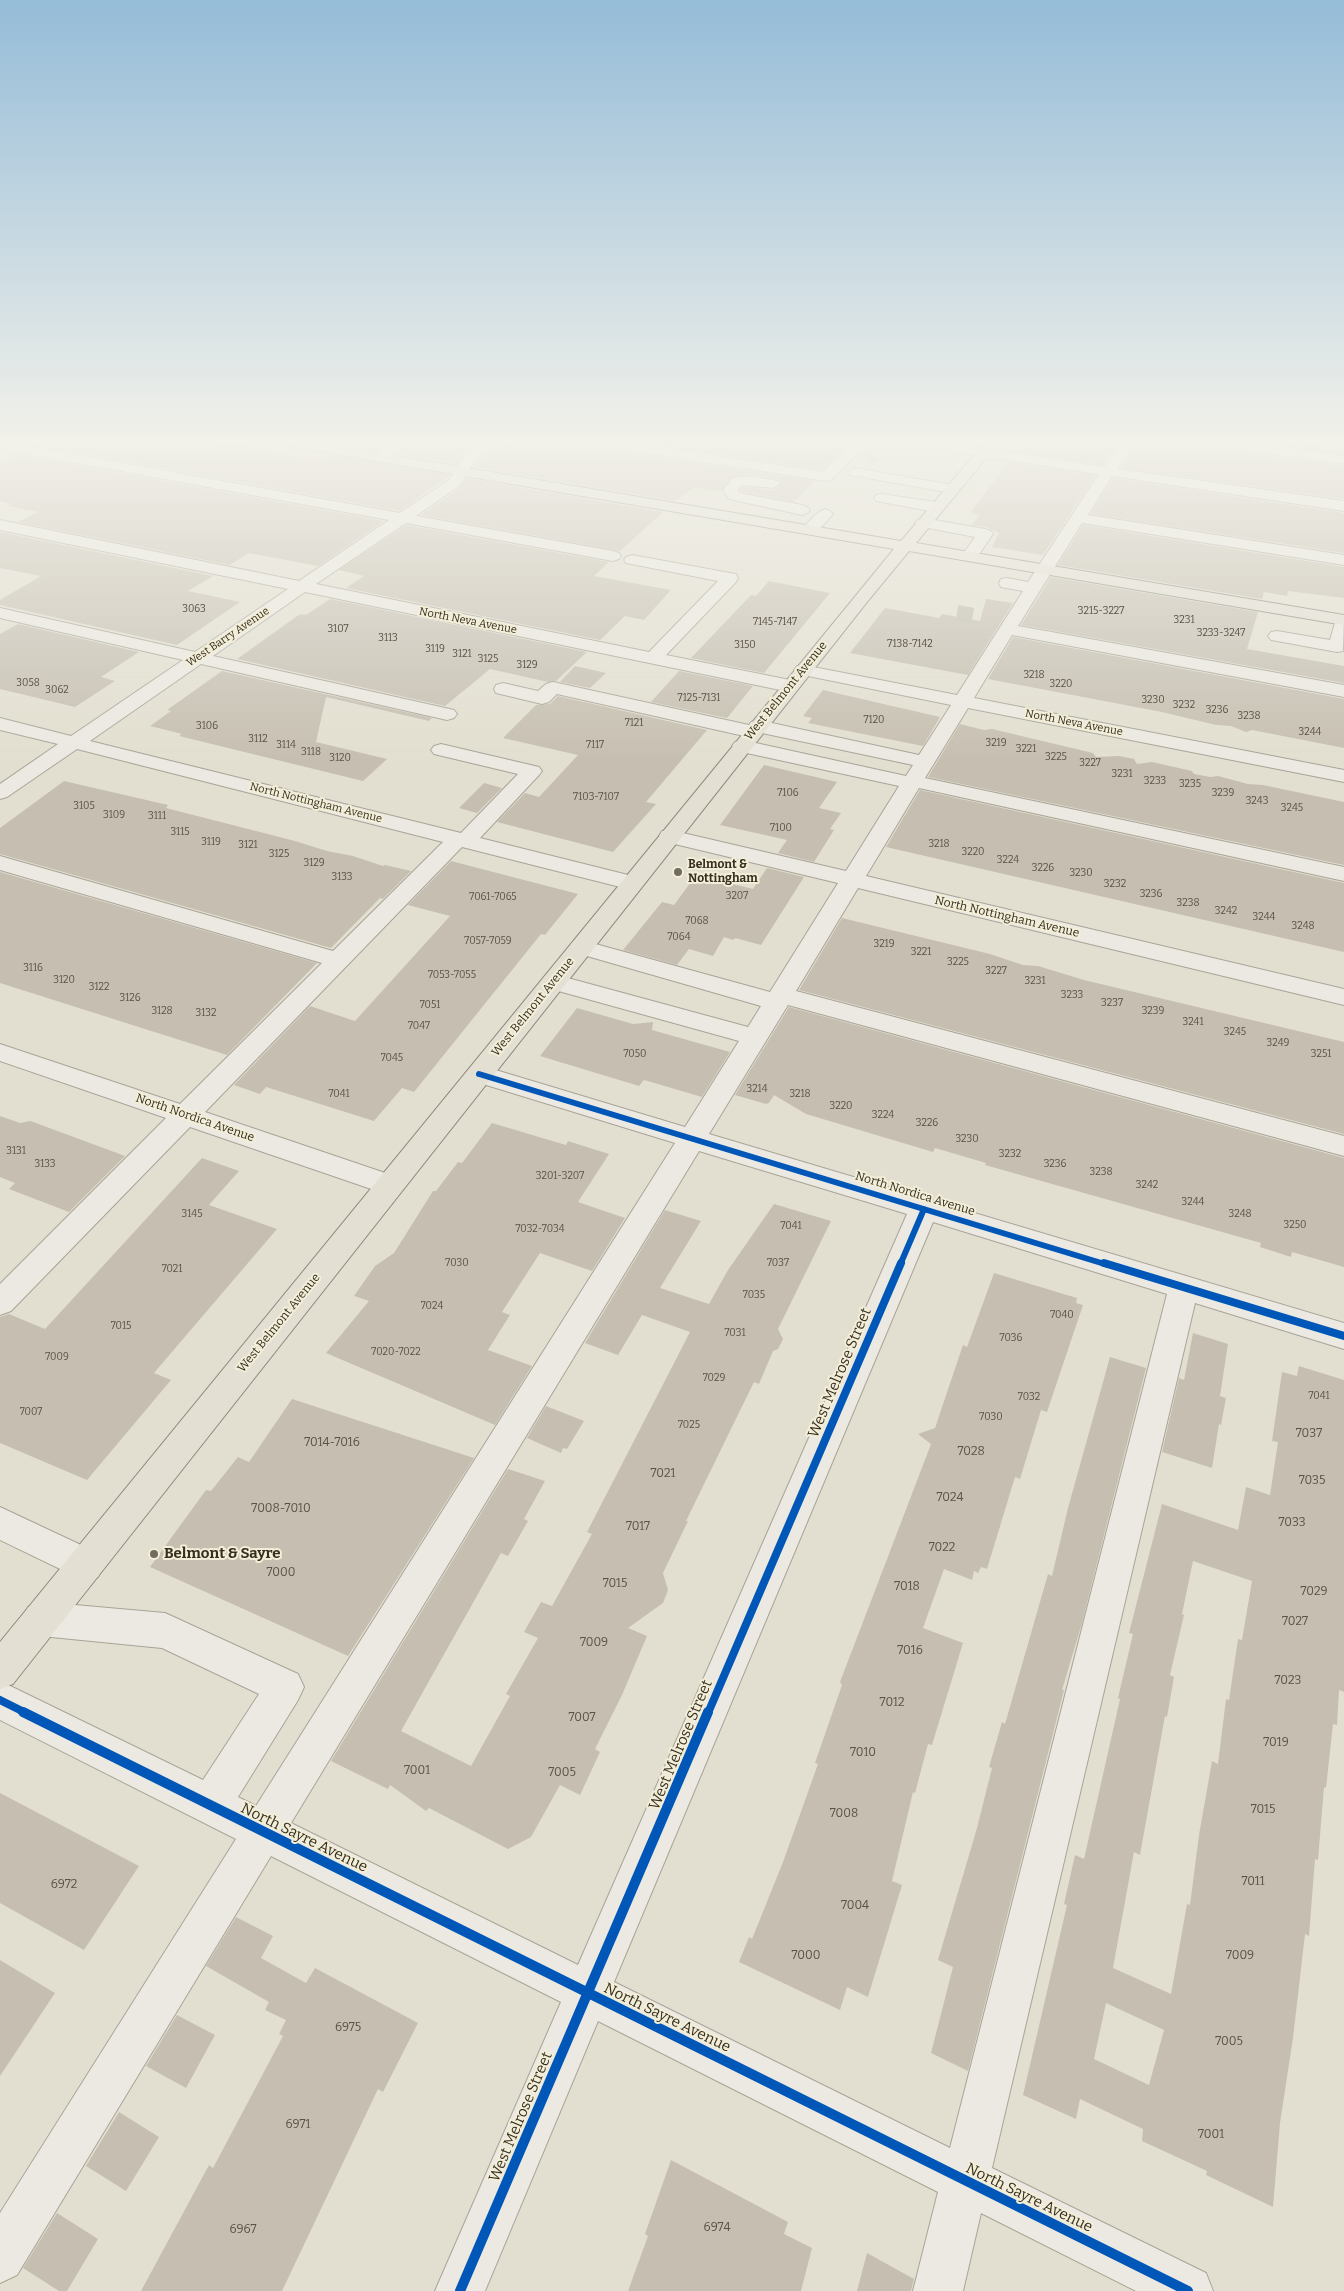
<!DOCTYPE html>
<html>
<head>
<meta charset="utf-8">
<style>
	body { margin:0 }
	canvas { display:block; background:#e2dfd0 }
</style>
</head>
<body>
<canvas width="1344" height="2291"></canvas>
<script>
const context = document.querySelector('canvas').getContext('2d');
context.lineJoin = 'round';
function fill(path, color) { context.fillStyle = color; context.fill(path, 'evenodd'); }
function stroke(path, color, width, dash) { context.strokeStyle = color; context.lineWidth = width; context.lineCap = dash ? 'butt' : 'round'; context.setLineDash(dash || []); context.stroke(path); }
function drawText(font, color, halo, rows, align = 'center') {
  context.font = font + ' Bitter,serif'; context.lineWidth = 4; context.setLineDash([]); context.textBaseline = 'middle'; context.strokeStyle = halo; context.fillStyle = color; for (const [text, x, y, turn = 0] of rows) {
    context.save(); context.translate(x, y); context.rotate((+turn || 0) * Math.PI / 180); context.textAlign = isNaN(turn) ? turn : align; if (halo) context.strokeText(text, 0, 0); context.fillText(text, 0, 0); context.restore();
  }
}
const building = new Path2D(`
	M52 440H198L316 460 322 461 331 455 450 475 400 511 39 446Z
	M358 440H395L378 451 350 447Z
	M410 440H458L480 443 463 454 457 464 397 454 411 445Z
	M514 440H579L588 446 814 481 794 502 740 491 743 487 773 490 782 484 778 479 749 474 732 477 721 491 694 487 675 501 473 467 498 446 514 449Z
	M626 440H853L822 470Z
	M1025 440H1120L1103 465 1016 452Z
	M1138 440H1189L1198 446 1344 466V499L1121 468Z
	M1241 440H1267L1344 451V454Z
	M21 455 384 521 318 566 249 553 230 565 18 522 39 512 8 506 12 504 0 501V465Z
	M1009 462 1096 475 1043 555 992 547 999 533 986 527 972 525 980 515 971 512Z
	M466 478 663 512 620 551 421 515 460 488Z
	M1113 478 1344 513V553L1091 514Z
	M406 525 609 562 594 576 671 590 644 620 625 616 600 640 346 588 364 576 339 570Z
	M1083 525 1344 567V598L1288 591 1287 596 1264 592 1262 599 1058 565Z
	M0 532 213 576 188 591 240 602 177 645 0 605V600L41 576 0 568Z
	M1051 577 1258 612 1247 649 1344 666V683L1021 625Z
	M769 581 830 593 764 673 691 658 751 595 756 596Z
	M330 599 587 652 556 681 548 682 490 669 445 706 237 659 300 614 306 615Z
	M986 599 1013 603 968 675 850 653 885 608 939 618 942 614 980 621Z
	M18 624 139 652 101 677 115 681 75 707 0 689V634Z
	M1013 637 1344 699V748L1252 730 1246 732 1231 726 1216 725 1162 712 988 679Z
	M575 666 606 673 590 688 560 682Z
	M222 671 432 718 429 721 326 697 316 742 387 759 363 781 179 736 182 734 150 726 171 711 167 710Z
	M679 671 753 686 727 718 651 702Z
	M823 690 940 717 923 746 808 723 812 718 803 716Z
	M558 696 707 730 646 802 656 804 613 852 497 822 525 793 539 797 578 755 503 738 536 705 550 704Z
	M960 724 984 730 992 729 1093 753 1096 757 1119 756 1134 759 1137 764 1152 762 1192 771 1194 774 1210 777 1218 776 1248 784 1263 785 1344 802V865L928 777Z
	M764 765 837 782 819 808 841 813 830 829 834 830 814 862 778 853 787 840 720 825Z
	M64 781 168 805 166 808 295 841 327 851 353 856 383 866 385 865 411 871 383 899 380 898 331 948 0 854V828Z
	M484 783 502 788 477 813 459 808Z
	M920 790 1344 883V952L886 847Z
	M451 861 578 894 545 935 541 934 414 1092 402 1088 374 1121 266 1087 260 1094 234 1085 310 1006 355 1021 450 916 408 905Z
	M767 868 804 877 761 945 735 938 733 940 724 937 713 956 689 949 677 965 623 950 662 902 674 905 696 875 753 889Z
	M0 872 317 963 227 1055 0 983Z
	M842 918 990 954 1023 965 1038 966 1084 980 1344 1042V1134L799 990Z
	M789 1007 1344 1158V1267L1292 1252 1291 1257 1260 1247 1261 1243 985 1165 986 1163 935 1148 933 1152 806 1114 774 1095 769 1103 766 1104 735 1095Z
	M577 1008 633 1024 653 1022 652 1030 730 1052 702 1097 644 1080 639 1086 540 1056Z
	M0 1116 20 1123 30 1121 36 1123 125 1156 69 1212 9 1189 15 1183 0 1177Z
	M492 1123 566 1145 568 1141 609 1154 578 1202 625 1218 592 1271 540 1253 502 1312 510 1315 488 1350 532 1366 495 1425 326 1353 369 1301 354 1296 375 1266 394 1253 433 1191H436L458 1162 462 1163Z
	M202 1158 239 1171 209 1205 277 1229 154 1373 171 1380 87 1480 0 1443V1317L9 1314 45 1329Z
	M774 1204 831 1221 778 1329 783 1339 778 1349 773 1351 759 1384 754 1382 686 1521H688L663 1573 668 1590 663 1603 628 1628 647 1636 622 1695 595 1749 600 1752 580 1795 560 1785 531 1837 508 1849 429 1808 426 1811 390 1785 388 1789 331 1761 508 1469 545 1481 524 1519 528 1521 508 1556 501 1553 401 1731 471 1766 510 1696 506 1694 538 1638 524 1632 541 1602 552 1606 592 1534 587 1532 690 1332 642 1315 618 1355 585 1343 665 1210 701 1221 660 1288 709 1304 728 1270Z
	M994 1273 1077 1298 1076 1303 1083 1305 1047 1412 1041 1410 1020 1479 1015 1477 987 1569 981 1567 978 1573 974 1571 972 1580 944 1569 923 1628 963 1643 932 1745 928 1744 915 1793 913 1792 892 1881 902 1885 868 1997 847 1987 840 2010 739 1962 749 1937 752 1939 783 1862 818 1764 815 1763 842 1685 840 1682 931 1444 918 1434 935 1428 963 1345 967 1347Z
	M1193 1333 1228 1344 1220 1396 1226 1398 1221 1425 1219 1424 1212 1468 1162 1452 1179 1378 1184 1380Z
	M1110 1357 1146 1368 1082 1623 1062 1690H1064L968 2071 931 2053 953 1967 938 1960 977 1828 992 1768 989 1767 1002 1722 1005 1724 1048 1574 1052 1576 1068 1508Z
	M1299 1366 1344 1380V1692L1339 1690 1337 1725 1333 1724 1326 1788 1324 1787 1318 1860 1315 1859 1309 1936 1305 1934 1293 2038 1280 2123 1273 2207 1206 2175 1207 2171 1142 2141 1143 2129 1080 2099 1076 2119 1023 2095 1067 1905 1064 1904 1075 1855 1084 1859 1120 1699 1118 1698 1133 1634 1129 1633 1162 1504 1238 1530 1246 1487 1270 1495 1278 1442 1272 1441 1282 1372 1297 1376ZM1193 1561 1252 1581 1242 1640 1238 1639 1229 1700 1226 1699 1218 1764 1212 1761 1199 1835 1190 1905 1187 1904 1171 1994 1113 1968 1134 1852 1140 1855 1165 1716 1167 1717 1174 1677 1170 1675 1184 1615 1182 1614ZM1106 2003 1164 2030 1149 2085 1094 2059Z
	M292 1399 474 1458 348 1656 150 1567 206 1490 211 1491 238 1457 249 1462Z
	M546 1406 584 1421 567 1449 563 1448 561 1453 527 1438Z
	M0 1793 139 1866 84 1950 0 1903Z
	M236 1917 273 1936 261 1958 306 1983 315 1968 418 2023 383 2092 378 2089 282 2291H141L209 2165 213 2168 283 2036 279 2034 286 2020 265 2010 269 2002 206 1966Z
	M0 1960 55 1993 0 2076Z
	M177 2015 215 2035 186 2088 146 2066Z
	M119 2112 159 2137 126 2191 86 2166Z
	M671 2160 788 2222 784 2234 812 2248 801 2291H628L648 2236 645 2234Z
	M57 2213 98 2239 67 2291H59L23 2268Z
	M867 2253 914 2279 911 2291H857Z`);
const minorTunnel = new Path2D(`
	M867 460 872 455
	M957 613 974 616`);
const minor = new Path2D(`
	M340 440H356L338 453H328L326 450Z
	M398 440H408L410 443 385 461H375L373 458 375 455Z
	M488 440H504L474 462 459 486 416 516 613 551 619 553 621 556 619 559 613 561 406 523 316 584 649 652 718 581 626 563 624 560 626 557 632 555 730 573 736 574 738 578 736 582 666 655 790 680 797 682 799 686 797 690 790 692 305 592 213 656 454 710 457 714 454 718 447 720 201 664 90 741 461 833 518 774 434 754 431 750 434 746 441 744 539 767 542 771 539 775 480 838 640 878 643 883 640 888 632 890 462 847 205 1112 400 1178 404 1185 400 1192 390 1195 380 1192 190 1127 11 1311 0 1315V1284L166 1118 0 1061V1044L180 1104 322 963 0 870V856L333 951 443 842 77 749 7 797 0 799V784L58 744 0 730V718L71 736 183 660 0 618V608L195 652 288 589 0 530V520L299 581 389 520 0 449V441L400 513 449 480 464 456Z
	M581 440H614L823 472 856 440H871L831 480 826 481 588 444Z
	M895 440H930L1104 467 1122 440H1136L1118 469 1344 501V511L1112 476 1088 515 1344 555V565L1082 523 1018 626 1344 685V697L1012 635 974 698 1344 770V782L968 708 925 778 1344 867V881L919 788 866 876 1344 989V1005L858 888 796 991 1344 1136V1156L788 1005 709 1134 1344 1323V1349L1195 1303 992 2168 1206 2273 1213 2291H1136L981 2213 963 2291H913L938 2192 598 2021 485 2291H435L561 2002 271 1856 17 2275 0 2283V2213L236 1839 0 1720V1681L203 1780 259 1694 162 1648 41 1636 28 1631 23 1619 28 1607 41 1602 165 1613 298 1674 304 1687 298 1700 238 1797 256 1806 675 1143 470 1080 466 1074 470 1068 479 1065 685 1127 739 1041 544 987 541 982 544 977 553 974 748 1027 761 1006 573 952 569 947 573 942 581 940 770 992 838 883 662 841 659 836 662 831 670 830 846 871 899 786 742 752 735 750 732 746 735 742 742 740 906 776 913 765 762 733 760 736 753 738 557 694 549 702 542 704 496 693 494 689 496 685 503 683 538 691 546 684 553 682 749 725 751 722 758 720 919 755 951 705 803 675 797 674 794 670 797 666 803 665 957 695 1023 591 1001 587 999 583 1001 579 1007 578 1028 582 1099 474 902 444ZM699 1151 907 1214 578 1965 291 1823ZM933 1222 1167 1294 950 2148 614 1982Z
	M1191 440H1228L1344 456V464L1198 444Z
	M855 468 952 485 959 489 952 493 850 475 848 472Z
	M749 476 778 481 780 484 773 488 742 485 738 490 739 493 802 505 807 507 810 510 807 513 802 515 729 499 723 490 733 478Z
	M881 494 936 502 941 504 944 507 941 510 936 512 876 501 874 498 876 495Z
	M825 509 830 511 833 514 816 533H804L802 530C808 522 816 512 825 509Z
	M923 518 985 529 991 531 993 534 975 560H963L961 557 975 537 918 526 915 523 918 520Z
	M1344 615 1343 651 1337 652 1277 641 1271 640 1268 636 1271 632 1277 631 1330 640 1337 616Z
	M0 1507 98 1553 103 1565 98 1577 85 1581 0 1540Z`);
const major = new Path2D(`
	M269 440H300L901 541 987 440H1001L916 543 1344 615V625L909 551 867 602 13 1684 0 1689V1642L894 549 276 444Z`);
const cyclewayFar2 = new Path2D(`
	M479 1074 1108 1265
	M900 1265 924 1209`);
const cyclewayFar1 = new Path2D(`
	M1104 1263 1344 1336
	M0 1700 26 1713
	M708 1713 901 1263`);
const cycleway = new Path2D(`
	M23 1712 1188 2291
	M460 2291 708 1712`);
const markers = [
	[678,872,5,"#726c5e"],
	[154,1554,5,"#726c5e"]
];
const numberNames = [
	["3063",194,609],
	["3215-3227",1101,611],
	["3231",1184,620],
	["7145-7147",775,622],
	["3107",338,629],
	["3233-3247",1221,633],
	["3113",388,638],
	["7138-7142",910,644],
	["3150",745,645],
	["3119",435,649],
	["3121",462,654],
	["3125",488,659],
	["3129",527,665],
	["3218",1034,675],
	["3058",28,683],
	["3220",1061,684],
	["3062",57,690],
	["7125-7131",699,698],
	["3230",1153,700],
	["3232",1184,705],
	["3236",1217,710],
	["3238",1249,716],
	["7120",874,720],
	["7121",634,723],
	["3106",207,726],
	["3244",1310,732],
	["3112",258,739],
	["3219",996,743],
	["3114",286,745],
	["7117",595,745],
	["3221",1026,749],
	["3118",311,752],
	["3225",1056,757],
	["3120",340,758],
	["3227",1090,763],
	["3231",1122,774],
	["3233",1155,781],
	["3235",1190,784],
	["7106",788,793],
	["3239",1223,793],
	["7103-7107",596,797],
	["3243",1257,801],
	["3105",84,806],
	["3245",1292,808],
	["3109",114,815],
	["3111",157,816],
	["7100",781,828],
	["3115",180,832],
	["3119",211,842],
	["3218",939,844],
	["3121",248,845],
	["3220",973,852],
	["3125",279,854],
	["3224",1008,860],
	["3129",314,863],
	["3226",1043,868],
	["3230",1081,873],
	["3133",342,877],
	["3232",1115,884],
	["3236",1151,894],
	["3207",737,896],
	["7061-7065",493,897],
	["3238",1188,903],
	["3242",1226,911],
	["3244",1264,917],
	["7068",697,921],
	["3248",1303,926],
	["7064",679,937],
	["7057-7059",488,941],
	["3219",884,944],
	["3221",921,952],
	["3225",958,962],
	["3116",33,968],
	["3227",996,971],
	["7053-7055",452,975],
	["3120",64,980],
	["3231",1035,981],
	["3122",99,987],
	["3233",1072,995],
	["3126",130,998],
	["3237",1112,1003],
	["7051",430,1005],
	["3128",162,1011],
	["3239",1153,1011],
	["3132",206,1013],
	["3241",1193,1022],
	["7047",419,1026],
	["3245",1235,1032],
	["3249",1278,1043],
	["7050",635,1054],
	["3251",1321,1054],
	["7045",392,1058],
	["3214",757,1089],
	["7041",339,1094],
	["3218",800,1094],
	["3220",841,1106],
	["3224",883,1115],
	["3226",927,1123],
	["3230",967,1139],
	["3131",16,1151],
	["3232",1010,1154],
	["3133",45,1164],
	["3236",1055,1164],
	["3238",1101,1172],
	["3201-3207",560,1176],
	["3242",1147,1185],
	["3244",1193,1202],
	["3145",192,1214],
	["3248",1240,1214],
	["3250",1295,1225],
	["7041",791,1226],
	["7032-7034",540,1229],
	["7030",457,1263],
	["7037",778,1263],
	["7021",172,1269],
	["7035",754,1295],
	["7024",432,1306],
	["7040",1062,1315],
	["7015",121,1326],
	["7031",735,1333],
	["7036",1011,1338],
	["7020-7022",396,1352],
	["7009",57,1357],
	["7029",714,1378],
	["7041",1319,1396],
	["7032",1029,1397],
	["7007",31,1412],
	["7030",991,1417],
	["7025",689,1425]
];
const farStreetnames = [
	["North Neva Avenue",468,621,11],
	["West Barry Avenue",228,637,-34],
	["North Neva Avenue",1074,723,11],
	["North Nottingham Avenue",316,803,14]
];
const streetNames = [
	["West Belmont Avenue",786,691,-51],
	["North Nottingham Avenue",1007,917,13],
	["West Belmont Avenue",533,1007,-51],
	["North Nordica Avenue",195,1118,19],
	["North Nordica Avenue",915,1194,17],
	["West Belmont Avenue",279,1323,-51]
];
const poiNames = [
	["Belmont &",688,865],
	["Nottingham",688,879]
];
const nearNumbernames = [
	["7037",1309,1434],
	["7014-7016",332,1443],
	["7028",971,1452],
	["7021",663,1474],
	["7035",1312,1481],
	["7024",950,1498],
	["7008-7010",281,1509],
	["7033",1292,1523],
	["7017",638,1527],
	["7022",942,1548],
	["7000",281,1573],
	["7015",615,1584],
	["7018",907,1587],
	["7029",1314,1592],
	["7027",1295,1622],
	["7009",594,1643],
	["7016",910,1651],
	["7023",1288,1681],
	["7012",892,1703],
	["7007",582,1718],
	["7019",1276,1743],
	["7010",863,1753],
	["7001",417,1771],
	["7005",562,1773],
	["7015",1263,1810],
	["7008",844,1814],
	["7011",1253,1882],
	["6972",64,1885],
	["7004",855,1906],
	["7000",806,1956],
	["7009",1240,1956],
	["6975",348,2028],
	["7005",1229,2042],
	["6971",298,2125],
	["7001",1211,2135],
	["6974",717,2228],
	["6967",243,2230]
];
const nearStreetnames = [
	["West Melrose Street",840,1373,-67],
	["West Melrose Street",681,1745,-67],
	["North Sayre Avenue",304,1838,26],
	["North Sayre Avenue",667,2018,26],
	["West Melrose Street",521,2117,-67],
	["North Sayre Avenue",1029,2198,26]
];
const nearPoinames = [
	["Belmont & Sayre",164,1554]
];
fill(building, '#c6bfb1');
stroke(minorTunnel, '#c0bcad', 16, [16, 8]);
stroke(minor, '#a8a498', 2);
stroke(major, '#8d897f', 2);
fill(minor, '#ebe9e1');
fill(major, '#e3e0d3');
stroke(cyclewayFar2, '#0057b8', 6);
stroke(cyclewayFar1, '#0057b8', 8);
stroke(cycleway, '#0057b8', 10);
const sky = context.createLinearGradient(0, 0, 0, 761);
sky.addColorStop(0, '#95bcd8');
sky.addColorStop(0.58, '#f2f1ea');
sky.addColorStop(1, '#f2f1ea00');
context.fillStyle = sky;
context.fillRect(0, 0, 1344, 761);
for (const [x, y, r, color] of markers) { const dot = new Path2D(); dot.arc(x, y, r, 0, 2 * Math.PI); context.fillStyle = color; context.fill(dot); stroke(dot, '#f2eed7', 2); }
drawText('10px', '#5a5245', null, numberNames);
drawText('11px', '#362e21', '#f2eed7', farStreetnames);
drawText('12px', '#362e21', '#f2eed7', streetNames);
drawText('bold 12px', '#362e21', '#f2eed7', poiNames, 'left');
drawText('12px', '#5a5245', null, nearNumbernames);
drawText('15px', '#362e21', '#f2eed7', nearStreetnames);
drawText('bold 15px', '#362e21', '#f2eed7', nearPoinames, 'left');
</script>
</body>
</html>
